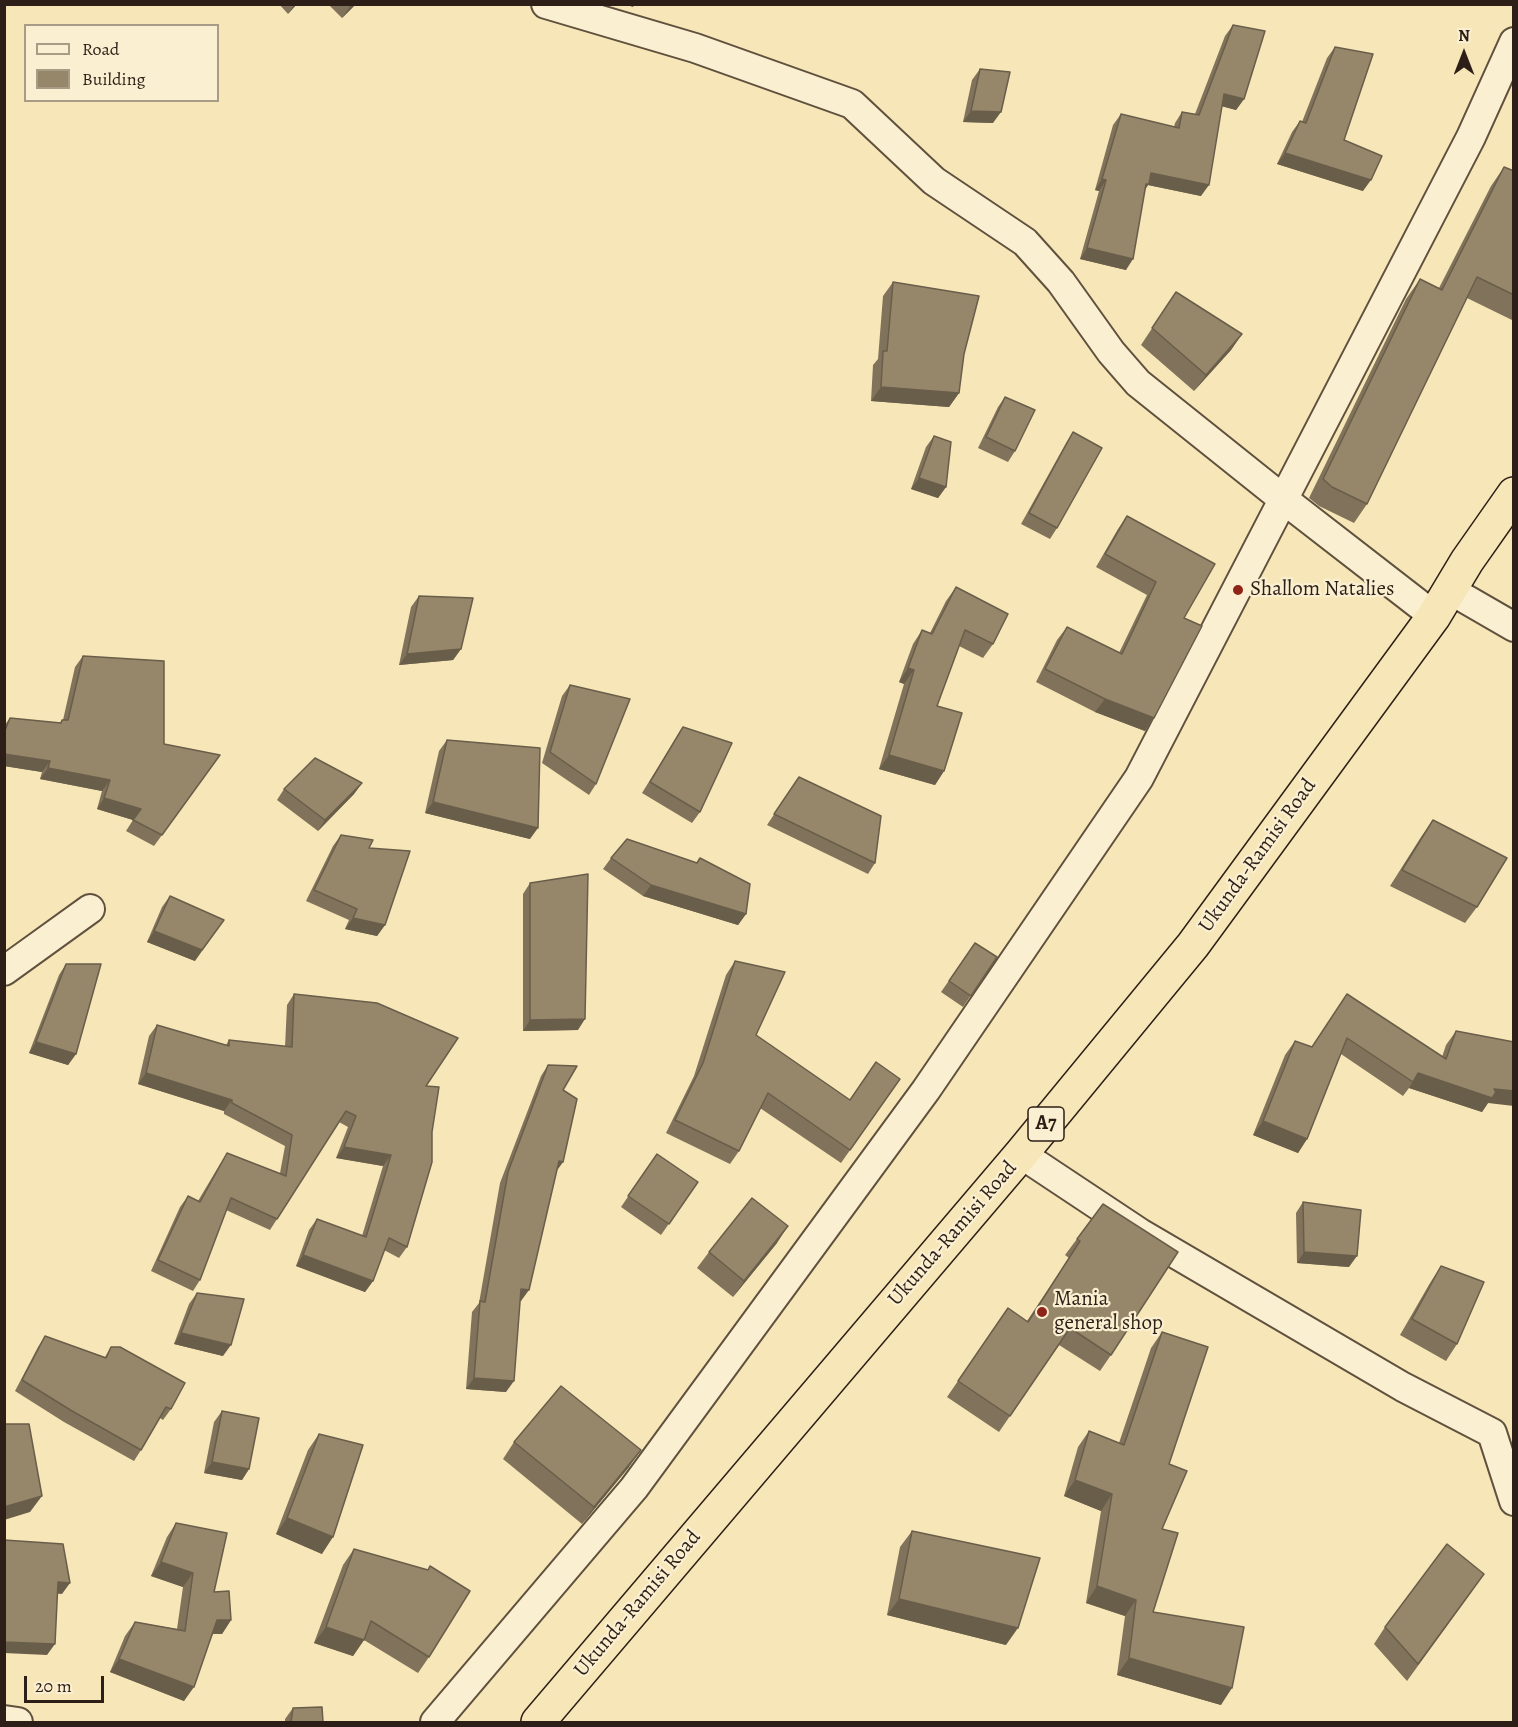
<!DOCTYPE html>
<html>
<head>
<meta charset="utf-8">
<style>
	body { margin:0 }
	#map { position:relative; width:1518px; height:1727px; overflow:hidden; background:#f7e6b7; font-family:Alegreya,serif }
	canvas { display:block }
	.frame { position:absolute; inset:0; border:6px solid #2d1f17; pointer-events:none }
	.legend { position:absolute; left:24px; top:24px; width:195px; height:78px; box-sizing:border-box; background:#faefd0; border:2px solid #a89c86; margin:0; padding:8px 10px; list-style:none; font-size:18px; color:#2d1f17 }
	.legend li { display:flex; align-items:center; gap:12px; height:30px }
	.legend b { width:30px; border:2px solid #a89c86 }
	.north { position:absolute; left:1434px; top:24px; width:60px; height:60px; -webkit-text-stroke:4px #faefd0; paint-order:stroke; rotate:0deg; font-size:16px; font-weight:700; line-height:24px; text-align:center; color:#2d1f17 }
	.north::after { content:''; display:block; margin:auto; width:21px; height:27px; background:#2d1f17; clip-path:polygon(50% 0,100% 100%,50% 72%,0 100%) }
	.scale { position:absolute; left:24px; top:1676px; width:80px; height:27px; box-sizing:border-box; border:3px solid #2d1f17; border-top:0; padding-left:8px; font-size:18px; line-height:21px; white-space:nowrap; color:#2d1f17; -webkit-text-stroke:4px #faefd0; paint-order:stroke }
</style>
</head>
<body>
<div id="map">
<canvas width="1518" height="1727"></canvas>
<div class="frame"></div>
<ul class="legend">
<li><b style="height:8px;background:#faefd0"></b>Road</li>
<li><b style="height:16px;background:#96866a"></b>Building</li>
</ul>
<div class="north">N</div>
<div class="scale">20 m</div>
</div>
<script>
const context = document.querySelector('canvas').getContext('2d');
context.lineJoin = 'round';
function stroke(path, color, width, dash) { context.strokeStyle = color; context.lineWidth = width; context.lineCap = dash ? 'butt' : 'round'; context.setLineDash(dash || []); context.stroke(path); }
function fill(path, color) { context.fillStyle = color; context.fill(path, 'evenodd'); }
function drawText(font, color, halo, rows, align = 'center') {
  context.font = font + ' Alegreya,serif'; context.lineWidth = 4.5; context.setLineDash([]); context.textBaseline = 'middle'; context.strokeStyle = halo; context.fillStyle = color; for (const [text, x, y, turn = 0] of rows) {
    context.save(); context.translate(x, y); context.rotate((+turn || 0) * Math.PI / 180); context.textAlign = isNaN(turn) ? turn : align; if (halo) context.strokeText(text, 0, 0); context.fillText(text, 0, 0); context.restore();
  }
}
const minor = new Path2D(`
	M546 4 695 48 852 104 934 181 1025 242 1061 282 1111 352 1138 383 1283 499 1434 616
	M1450 590 1514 627
	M4 971 90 909
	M1021 1154 1140 1233 1403 1387 1492 1433 1514 1501
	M4 1720 18 1722
	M435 1722 634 1488 926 1090 1139 778 1471 137 1514 42`);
const trunk = new Path2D(`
	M538 1722 1021 1154 1193 945 1434 616 1467 561 1514 494`);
const wall = new Path2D(`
	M279 4H297L288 14Z
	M328 4H356L342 18Z
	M1233 25 1244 99 1236 110 1222 106 1201 196 1148 185 1145 190 1126 270 1080 259 1099 191 1095 190 1113 125 1121 114 1174 127 1175 123 1182 112 1195 114 1225 36Z
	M1335 47 1344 140 1363 191 1277 164 1292 132 1300 121 1302 122 1327 58Z
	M980 69 993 123 963 122 972 80Z
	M1504 167 1514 171V318L1512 320 1467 298 1367 504 1354 523 1319 506 1309 498 1406 299 1420 279 1439 288 1491 186Z
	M893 282 964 354 959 393 949 407 871 401 873 365 878 359 883 296Z
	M1176 292 1242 334 1231 350 1194 391 1141 345Z
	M1005 397 1015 451 1008 462 978 448 998 407Z
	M1073 432 1057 528 1050 539 1021 524 1066 443Z
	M934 436 946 487 938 498 911 489 926 447Z
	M1127 516 1184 618 1154 718 1145 731 1095 712 1036 682 1057 640 1067 627 1119 653 1147 595 1096 567 1118 529Z
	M956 587 993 644 983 658 959 646 937 706 944 771 935 785 879 769 904 684 899 682 913 644 922 630 930 633 946 601Z
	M419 596 461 649 453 660 399 665 411 607Z
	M83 656 164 744 220 755 154 846 126 831 133 820 97 809 102 791 40 779 42 772 4 766V726L10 718 60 723 62 720H63L75 667Z
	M570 685 596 784 589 795 542 763 562 696Z
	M683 727 700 812 692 823 642 793Z
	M447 740 530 839 425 813 439 751Z
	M799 777 875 863 868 874 767 825Z
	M362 783 354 794 318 831 277 800 284 789Z
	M1433 820 1477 907 1465 923 1390 886 1421 837Z
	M341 835 369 848 385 925 377 936 345 929 349 920 306 901 333 846Z
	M611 858 696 863 700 858 746 914 738 925 643 896 603 869Z
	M530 883 578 1030 523 1031V894Z
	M170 896 195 961 147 942 162 907Z
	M975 943 997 957 963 1007 941 992Z
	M735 961 756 1035 850 1100 900 1079 841 1163 760 1108 739 1151 730 1164 666 1133 694 1076 726 975Z
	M66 964 76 1054 68 1065 29 1053 59 975Z
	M294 994 426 1086 407 1247 399 1258 384 1250 373 1281 365 1292 296 1266 309 1230 317 1219 362 1236 383 1166 336 1158 348 1127 339 1122 270 1230 226 1210 200 1280 193 1291 151 1271 180 1207 188 1196 198 1201 220 1164 227 1153 280 1173 285 1146 224 1114V1111L138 1084 149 1036 157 1025 226 1045 229 1040 285 1047 287 1005Z
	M1347 994 1442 1057 1446 1045 1456 1031 1488 1103 1482 1112 1409 1088 1403 1096 1341 1054 1307 1139 1298 1153 1253 1135 1285 1055 1295 1041 1312 1047Z
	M548 1065 563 1090V1162L557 1170 521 1301H520L506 1392 466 1389 472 1312 479 1303 500 1183 541 1076Z
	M657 1154 698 1182 661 1235 621 1207Z
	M1303 1202 1349 1267 1297 1263 1296 1213Z
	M1103 1204 1111 1355 1100 1371 1059 1345 999 1432 947 1397 1008 1308 1027 1321 1069 1258 1065 1255Z
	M777 1243 733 1297 697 1268 709 1252Z
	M1441 1266 1457 1344 1446 1361 1400 1335 1430 1283Z
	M197 1293 223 1356 174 1344 189 1304Z
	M1162 1332 1169 1464 1153 1612 1221 1705 1117 1675 1125 1616 1086 1603 1101 1511 1064 1496 1078 1447 1089 1431 1119 1443 1151 1348Z
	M45 1336 105 1357 111 1347 171 1409 163 1420 160 1418 141 1450 134 1461 64 1422 15 1391 38 1347Z
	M222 1411 249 1469 242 1480 204 1473 214 1422Z
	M319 1434 322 1554 276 1534 308 1450Z
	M514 1442 629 1467 582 1524 503 1459Z
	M176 1523 214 1592 231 1620 222 1634H213L184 1701 110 1672 125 1636 135 1622 177 1629 183 1587 151 1576 167 1537Z
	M912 1531 1006 1645 887 1615 900 1547Z
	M354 1549 429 1657 418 1673 364 1640 353 1656 314 1643 343 1565Z
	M1473 1590 1407 1681 1374 1644 1385 1627Z
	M293 1708 323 1722H285V1719Z`);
const shadedWall = new Path2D(`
	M295 4H297L288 14Z
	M352 4H356L342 18Z
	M624 4H635L633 7Z
	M1224 94 1244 99 1236 110 1217 105Z
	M971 111 1001 112 993 123 963 122Z
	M1285 153 1371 180 1363 191 1277 164Z
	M1151 173 1209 185 1201 196 1148 185 1141 195Z
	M1102 179 1106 180 1099 191 1095 190Z
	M1087 248 1133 259 1126 270 1080 259Z
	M1242 334 1231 350 1194 391 1206 375Z
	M881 387 959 393 949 407 871 401Z
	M919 478 946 487 938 498 911 489Z
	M461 649 453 660 399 665 407 654Z
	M908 668 914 670 904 684 899 682Z
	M1105 699 1154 718 1145 731 1095 712Z
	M4 754 50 761 42 772 4 766Z
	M889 755 944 771 935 785 879 769Z
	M48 768 110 780 102 791 40 779Z
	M362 783 354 794 318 831 325 820Z
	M104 798 141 809 133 820 97 809Z
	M433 802 538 828 530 839 425 813Z
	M651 885 746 914 738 925 643 896Z
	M353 918 385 925 377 936 345 929Z
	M224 920 195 961 147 942 154 931Z
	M585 1019 578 1030 523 1031 530 1020Z
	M36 1042 76 1054 68 1065 29 1053Z
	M146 1073 232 1100 224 1111 138 1084Z
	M1418 1073 1494 1089 1514 1091V1106L1488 1103 1482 1112 1409 1088Z
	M1263 1121 1307 1139 1298 1153 1253 1135Z
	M344 1147 391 1155 383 1166 336 1158Z
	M559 1161 563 1162 555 1173Z
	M788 1226 777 1243 733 1297 744 1281Z
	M1304 1252 1357 1256 1349 1267 1297 1263Z
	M303 1255 373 1281 365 1292 296 1266Z
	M521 1289 529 1290 521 1301 513 1300Z
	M181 1333 231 1345 223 1356 174 1344Z
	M474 1378 514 1381 506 1392 466 1389Z
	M641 1450 629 1467 582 1524 594 1507Z
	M212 1462 249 1469 242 1480 204 1473Z
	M1075 1480 1112 1494 1101 1511 1064 1496Z
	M42 1496 30 1512 4 1520V1507Z
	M287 1518 333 1537 322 1554 276 1534Z
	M161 1562 193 1573 183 1587 151 1576Z
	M58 1582 70 1583 62 1594 50 1593Z
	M1097 1586 1136 1600 1125 1616 1086 1603Z
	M899 1599 1018 1628 1006 1645 887 1615Z
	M217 1620H231L222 1634H208Z
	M326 1627 364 1640 353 1656 314 1643Z
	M4 1642 55 1644 47 1655 4 1653Z
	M1129 1658 1232 1688 1221 1705 1117 1675Z
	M119 1659 194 1687 184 1701 110 1672Z`);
const building = new Path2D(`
	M1233 25 1265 31 1244 99 1224 94 1209 185 1151 173 1149 184H1146L1133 259 1087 248 1106 180 1102 179 1121 114 1179 128 1182 112 1199 115Z
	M1335 47 1373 54 1344 140 1382 156 1371 180 1285 153 1300 121 1306 123Z
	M980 69 1010 72 1001 112 971 111Z
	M1504 167 1514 171V295L1477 277 1367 504 1332 487 1323 479 1420 279 1442 290Z
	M893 282 979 296 964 354 959 393 881 387 883 351H887Z
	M1176 292 1242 334 1206 375 1152 328Z
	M1005 397 1035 410 1015 451 986 437Z
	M1073 432 1102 448 1057 528 1029 513Z
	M934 436 951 442 946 487 919 478Z
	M1127 516 1215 564 1184 618 1202 626 1154 718 1105 699 1045 669 1067 627 1122 654 1156 582 1105 554Z
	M956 587 1008 614 993 644 965 630 937 706 962 713 944 771 889 755 914 670 908 668 922 630 932 634Z
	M419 596 473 598 461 649 407 654Z
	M83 656 164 661V744L220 755 162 835 133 820 141 809 104 798 110 780 48 768 50 761 4 754V733L10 718 61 723 62 720H68Z
	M570 685 630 699 596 784 550 752Z
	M683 727 732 743 700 812 650 782Z
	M447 740 540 748 538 828 433 802Z
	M315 758 362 783 325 820 284 789Z
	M799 777 881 816 875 863 774 814Z
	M1433 820 1507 858 1477 907 1402 870Z
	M341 835 373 840 369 848 410 851 385 925 353 918 357 909 314 890Z
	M627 839 697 863 700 858 750 884 746 914 651 885 611 858Z
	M588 874 585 1019 530 1020V883Z
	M170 896 224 920 202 950 154 931Z
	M975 943 997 957 971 996 949 981Z
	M735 961 785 972 756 1035 850 1100 876 1062 900 1079 850 1150 768 1093 739 1151 675 1120 703 1063Z
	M66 964H101L76 1054 36 1042Z
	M294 994 377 1003 458 1038 426 1086 439 1087 432 1132V1162L407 1247 389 1238 373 1281 303 1255 317 1219 366 1237 391 1155 344 1147 356 1116 346 1111 277 1219 231 1198 200 1280 158 1260 188 1196 200 1202 227 1153 286 1176 292 1135 232 1103V1100L146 1073 157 1025 229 1046V1040L292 1047Z
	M1347 994 1446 1059 1456 1031 1514 1042V1091L1494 1089 1496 1092 1492 1098 1418 1073 1413 1082 1347 1038 1307 1139 1263 1121 1295 1041 1312 1047Z
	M548 1065 577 1066 563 1090 577 1099 563 1162 559 1161 529 1290 521 1289 514 1381 474 1378 480 1301 485 1302 508 1172Z
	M657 1154 698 1182 669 1224 628 1196Z
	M752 1198 788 1226 744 1281 709 1252Z
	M1303 1202 1361 1210 1357 1256 1304 1252Z
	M1103 1204 1178 1252 1111 1355 1070 1328 1010 1416 958 1381 1008 1308 1028 1322 1080 1241 1077 1239Z
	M1441 1266 1484 1282 1457 1344 1412 1319Z
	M197 1293 244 1299 231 1345 181 1333Z
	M1162 1332 1208 1347 1169 1464 1187 1471 1162 1529 1178 1533 1153 1612 1244 1627 1232 1688 1129 1658 1136 1600 1097 1586 1112 1494 1075 1480 1089 1431 1124 1445Z
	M45 1336 106 1358 111 1347H120L185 1383 171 1409 166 1407 141 1450 72 1411 22 1380Z
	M561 1386 641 1450 594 1507 514 1442Z
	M222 1411 259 1418 249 1469 212 1462Z
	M4 1424H29L42 1496 4 1507Z
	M319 1434 363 1445 333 1537 287 1518Z
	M176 1523 227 1533 214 1592 229 1591 231 1620H217L194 1687 119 1659 135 1622 185 1631 193 1573 161 1562Z
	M912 1531 1040 1558 1018 1628 899 1599Z
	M4 1540 63 1544 70 1583 58 1582 55 1644 4 1642Z
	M1447 1544 1484 1574 1418 1664 1385 1627Z
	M354 1549 428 1570 430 1566 470 1591 429 1657 371 1621 364 1640 326 1627Z
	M322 1707 323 1722H291L293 1708Z`);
const markers = [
	[1238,590,6,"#8f2418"],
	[1042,1312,6,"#8f2418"]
];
const shields = [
	[1046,1124,36]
];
const shieldNames = [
	["A7",1046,1124]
];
const poiNames = [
	["Shallom Natalies",1250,590],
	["Mania",1054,1300],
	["general shop",1054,1324]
];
const streetNames = [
	["Ukunda-Ramisi Road",1258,856,-54],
	["Ukunda-Ramisi Road",953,1234,-49],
	["Ukunda-Ramisi Road",638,1604,-50]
];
stroke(minor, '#60513f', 32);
stroke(trunk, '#2d1f17', 36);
stroke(minor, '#faefd0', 28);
stroke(trunk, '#f7e6b7', 33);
fill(wall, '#81735b');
fill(shadedWall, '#695e4a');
fill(building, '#96866a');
stroke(building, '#695e4a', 1.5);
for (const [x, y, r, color] of markers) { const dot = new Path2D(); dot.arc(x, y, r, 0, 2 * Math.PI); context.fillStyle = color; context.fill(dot); stroke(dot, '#faefd0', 2); }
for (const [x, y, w] of shields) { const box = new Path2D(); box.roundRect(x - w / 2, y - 17, w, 34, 4.5); context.fillStyle = '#faefd0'; context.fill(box); stroke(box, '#2d1f17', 1.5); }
drawText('bold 20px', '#2d1f17', null, shieldNames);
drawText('21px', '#2d1f17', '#faefd0', poiNames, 'left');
drawText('21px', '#2d1f17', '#faefd0', streetNames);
</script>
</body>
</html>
